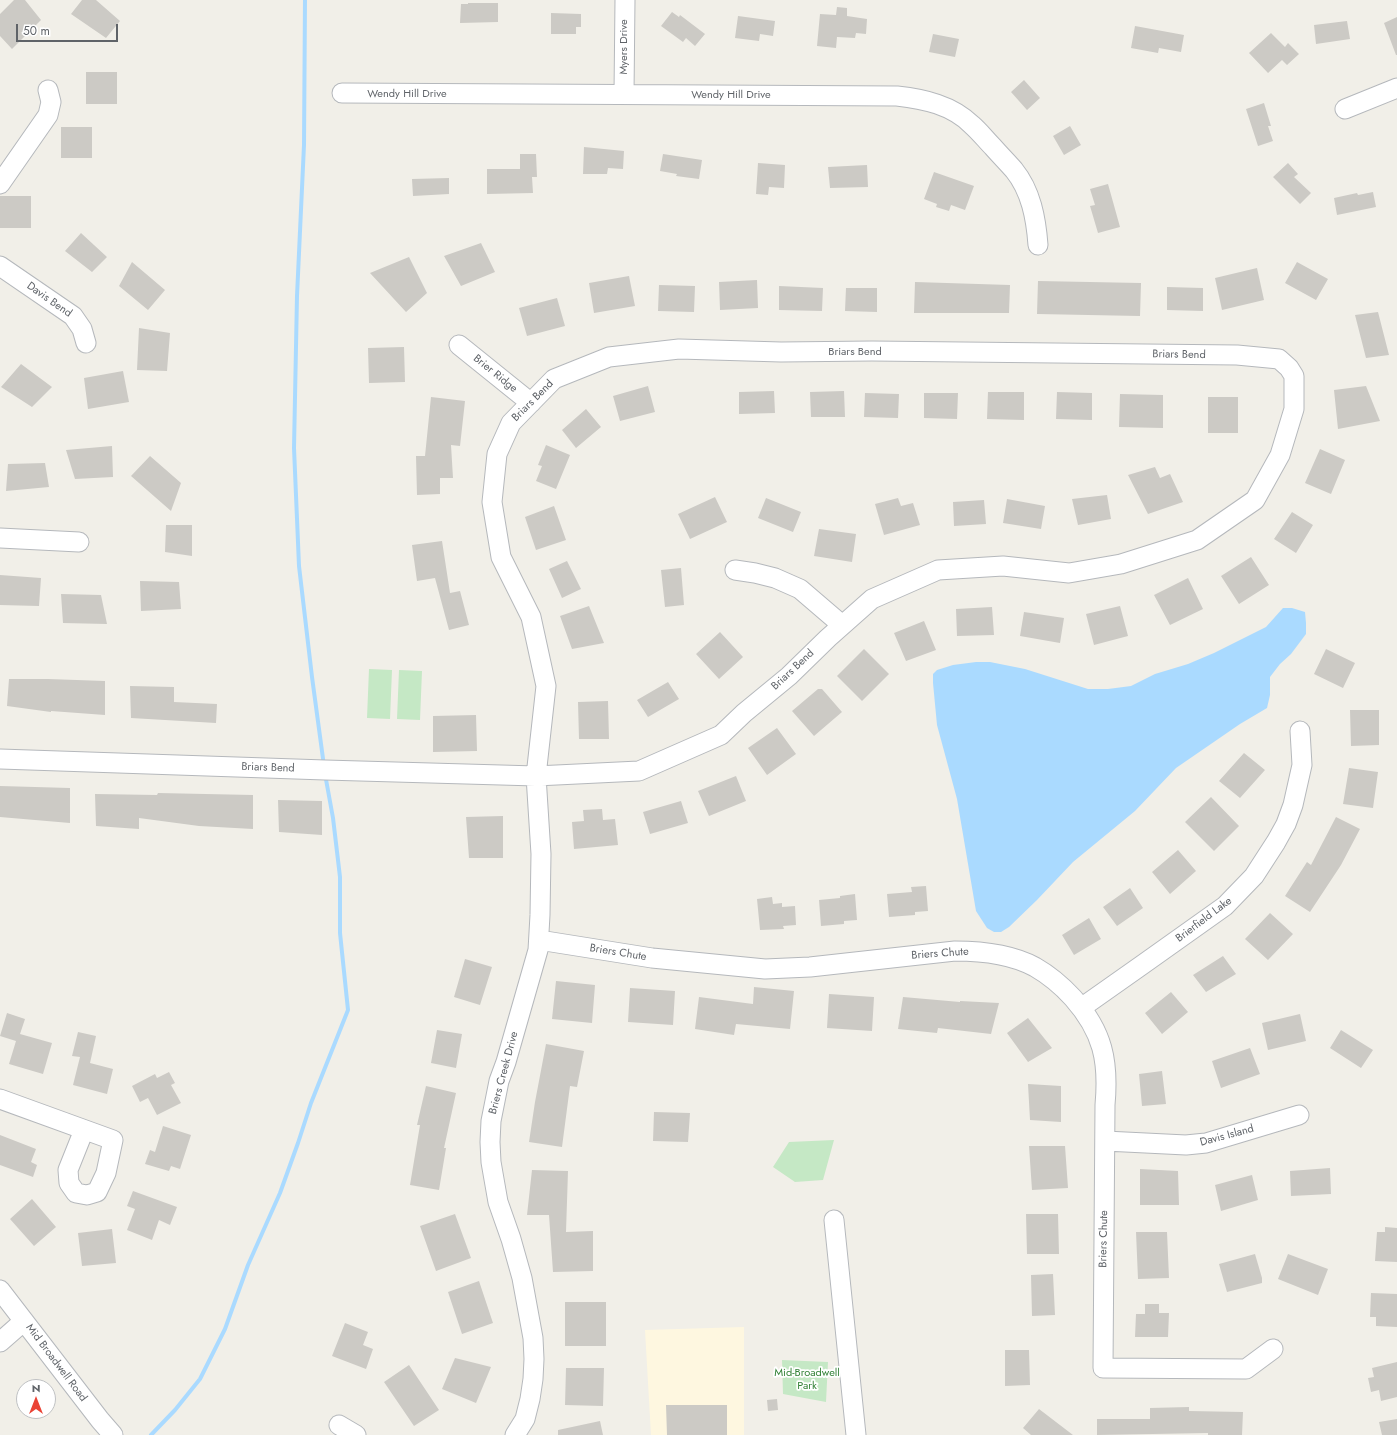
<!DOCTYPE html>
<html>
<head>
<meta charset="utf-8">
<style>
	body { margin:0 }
	#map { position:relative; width:1397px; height:1435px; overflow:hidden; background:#f1efe8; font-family:Jost,sans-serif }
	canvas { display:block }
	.north { position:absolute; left:16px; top:1379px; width:40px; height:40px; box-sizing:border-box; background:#fff; border:1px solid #bfc1c3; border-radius:50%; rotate:0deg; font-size:11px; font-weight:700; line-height:16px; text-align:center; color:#5f6368 }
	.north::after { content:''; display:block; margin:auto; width:14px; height:18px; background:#ea4335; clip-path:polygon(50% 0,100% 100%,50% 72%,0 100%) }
	.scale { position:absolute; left:16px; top:24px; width:102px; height:18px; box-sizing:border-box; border:2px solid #5f6368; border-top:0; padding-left:5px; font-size:12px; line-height:14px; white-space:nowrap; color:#5f6368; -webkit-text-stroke:3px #fff; paint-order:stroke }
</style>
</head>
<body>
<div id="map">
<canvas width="1397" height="1435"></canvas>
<div class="north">N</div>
<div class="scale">50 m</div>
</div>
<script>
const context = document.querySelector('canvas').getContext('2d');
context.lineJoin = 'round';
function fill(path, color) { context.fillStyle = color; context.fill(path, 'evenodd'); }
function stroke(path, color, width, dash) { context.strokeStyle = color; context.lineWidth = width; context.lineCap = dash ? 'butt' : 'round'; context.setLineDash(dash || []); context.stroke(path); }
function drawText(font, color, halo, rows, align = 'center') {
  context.font = font + ' Jost,sans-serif'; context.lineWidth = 3.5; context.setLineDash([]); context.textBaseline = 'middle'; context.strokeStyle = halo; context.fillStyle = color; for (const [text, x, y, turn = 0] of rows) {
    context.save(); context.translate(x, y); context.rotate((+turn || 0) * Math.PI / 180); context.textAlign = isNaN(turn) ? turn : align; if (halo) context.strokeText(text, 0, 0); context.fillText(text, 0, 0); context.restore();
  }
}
const commercial = new Path2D(`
	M744 1327V1435H651L645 1330Z`);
const green = new Path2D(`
	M369 669 392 670 390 719 367 718Z
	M399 670 422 671 420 720 397 719Z
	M834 1140 823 1180 795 1182 773 1167 789 1142Z
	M782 1360 828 1362 826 1402 783 1394Z`);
const water = new Path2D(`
	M1283 608H1292L1305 612 1306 623V634L1291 654 1280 664 1270 677V695L1267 708 1240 724 1176 768 1135 811 1073 862 1037 900 1009 927 1001 932H994L987 928 976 911 957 799 937 725 933 683V674L937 670 953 665 976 662H990L1025 669 1088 689H1108L1131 686 1155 674 1188 664 1214 653 1266 627Z`);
const stream = new Path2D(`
	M305 0 304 145 297 296 294 448 299 566 312 677 324 766
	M151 1435 175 1410 200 1379 225 1329 248 1265 280 1193 298 1143 311 1103 348 1010 340 933V877L333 818 325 774`);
const building = new Path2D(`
	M14 0H25L41 20 12 49 0 36V14Z
	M82 0H96L120 21 106 38 71 14Z
	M468 3H498V22L460 23 461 4H468Z
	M837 7 847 8V16L867 19 866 34 856 33 855 38 837 37 836 48 817 46 820 14 836 15Z
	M672 12 679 17 680 15 705 34 695 46 686 38 683 42 661 26Z
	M551 13 581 14V27H576V34H551Z
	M738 16 775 21 773 36 760 34 759 41 735 38Z
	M1397 17V55H1396L1384 23Z
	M1347 21 1350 39 1316 44 1314 25Z
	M1135 26 1184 35 1181 52 1159 48 1158 53 1131 48Z
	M1271 33 1285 47 1288 43 1299 54 1287 65 1282 60 1268 73 1249 53Z
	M933 34 959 39 955 57 929 52Z
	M86 72H117V104H86Z
	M1024 80 1040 98 1027 110 1011 92Z
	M1264 103 1271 126H1268L1273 141 1258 146 1246 109Z
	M1070 126 1081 145 1064 155 1053 136Z
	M61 127H92V158H61Z
	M584 147 624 151 623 169 608 168 607 174H583Z
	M520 154H536L537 177H532L533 193 487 194V169H520Z
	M663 154 702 160 699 179 676 176 677 174 660 171Z
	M758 163 785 165 784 188 769 187 768 195 756 194Z
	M1288 163 1298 174 1294 177 1311 193 1300 204 1273 177Z
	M867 165 868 187 830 188 828 167Z
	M934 172 974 186 965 210 951 205 949 211 936 207 937 204 924 199Z
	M449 178V194L413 196 412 179Z
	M1108 184 1120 227 1098 233 1090 206 1095 205 1090 189Z
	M1373 192 1376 207 1337 215 1334 198 1357 193 1358 195Z
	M0 196H31V228H0Z
	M81 233 107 257 92 272 65 251Z
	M481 243 495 272 461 286 444 256Z
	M409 257 427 293 406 312 370 273Z
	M132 262 165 290 148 310 119 286Z
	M1297 262 1328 279 1316 300 1285 283Z
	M1257 268 1264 300 1222 310 1215 278Z
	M629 276 635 306 594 313 589 283Z
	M757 280 758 308 720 310 719 282Z
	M1038 281 1141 283 1140 316 1037 314Z
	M915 282 1010 285 1009 313H914Z
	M659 285 695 286 694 312 658 311Z
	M779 286 823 288 822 311 779 310Z
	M1167 287 1203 288V311L1167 310Z
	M846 288H877V312L845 311Z
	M557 298 565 326 527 336 519 308Z
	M1378 312 1389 355 1366 358 1355 315Z
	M139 328 170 333 167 371 137 370Z
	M404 347 405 382 369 383 368 348Z
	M21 364 52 387 32 407 1 387Z
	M123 371 129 402 88 409 84 378Z
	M648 386 655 412 620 421 613 396Z
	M1366 386 1380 421 1338 429 1334 390Z
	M774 391 775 413 739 414V392Z
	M844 391 845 417H811L810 392Z
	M988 392H1024V420L987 419Z
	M1057 392 1092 393V420L1056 419Z
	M865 393 899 394 898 418 864 417Z
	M924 393H958L957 419 924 418Z
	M1120 394 1163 395V428L1119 427Z
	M431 397 465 401 460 446 451 445 453 478H440V494L417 495 416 456H425Z
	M1208 397H1238V433H1208Z
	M586 409 601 427 576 448 562 430Z
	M546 445 570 455 556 489 536 481 542 466 538 465Z
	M112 446 113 477 75 479 66 450Z
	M1320 449 1345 460 1331 494 1305 483Z
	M150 456 181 483 171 511 131 476Z
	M45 463 49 487 6 491 8 464Z
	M1155 467 1160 478 1170 474 1183 502 1148 514 1128 475Z
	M1107 495 1111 519 1078 525 1072 499Z
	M715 497 727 522 690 539 678 514Z
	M766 498 801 512 793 532 758 518Z
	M898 498 901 506 913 503 920 525 884 535 875 504Z
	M1007 499 1045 506 1041 529 1003 523Z
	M984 500 986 524 954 526 953 502Z
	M554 506 566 540 536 550 525 517Z
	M1292 512 1313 525 1296 553 1274 539Z
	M166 525H192V556L165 552Z
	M819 529 856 534 852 562 814 556Z
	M442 541 450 593 460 591 469 625 449 630 435 578 417 581 412 545Z
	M1251 557 1269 585 1239 604 1221 576Z
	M567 561 581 589 562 598 549 569Z
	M681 568 684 605 665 607 661 570Z
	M0 575 41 578 39 606 0 605Z
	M1188 578 1203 609 1170 625 1154 595Z
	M140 581 179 582 181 609 141 611Z
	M61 594 101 595 107 624 63 623Z
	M589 606 604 643 572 649 560 616Z
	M1120 606 1128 636 1094 645 1086 614Z
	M992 607 994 635 957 636 956 609Z
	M1024 612 1064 618 1060 643 1020 636Z
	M924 621 936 650 906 661 894 633Z
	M720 632 743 657 719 679 696 654Z
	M864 649 889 674 862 701 837 676Z
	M1326 649 1355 663 1343 688 1314 674Z
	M9 679H48L105 681V715L51 711V712L7 706Z
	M668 682 679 699 648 717 637 700Z
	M130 686 174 687V702L217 704 216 723 131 718Z
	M818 689H822L842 712 814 736 792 711Z
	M608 701 609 739H579L578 702Z
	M1350 710H1379V745L1351 746Z
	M476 715 477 751 433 752V716Z
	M777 728 796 754 767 775 748 748Z
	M1244 753 1265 770 1240 798 1219 781Z
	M1349 768 1378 772 1373 808 1343 804Z
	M736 776 746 801 709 816 698 791Z
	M0 786 70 788V823L0 817Z
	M158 793 253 795V829L199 826 139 818V829L96 826 95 794 157 795Z
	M1211 797 1239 826 1214 851 1185 822Z
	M278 800 322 801V835L279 832Z
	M681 801 688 823 650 834 643 812Z
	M602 809 603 820 615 819 618 845 574 849 572 822 584 821 583 810Z
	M503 816V858H469L466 817Z
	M1336 817 1360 829 1341 865 1310 912 1285 896 1307 862 1311 865Z
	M1178 850 1196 871 1170 894 1152 872Z
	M926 886 928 911 915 912V915L889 917 887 894 912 892 911 887Z
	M1130 888 1143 908 1117 926 1103 907Z
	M855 894 857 920 844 921V924L821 926 819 900 840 898V896Z
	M772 897 773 904 782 903V907L795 906 796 925 783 926 784 929 760 930 757 899Z
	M1270 913 1293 934 1268 960 1245 939Z
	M1089 918 1101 939 1074 955 1062 935Z
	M1223 956 1236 974 1206 992 1193 975Z
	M465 959 492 967 480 1005 454 997Z
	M556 981 595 985 592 1023 552 1019Z
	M754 987 794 991 790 1029 736 1024 734 1035 695 1029 699 997 753 1004Z
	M630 988 675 991 673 1025 628 1022Z
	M1171 992 1188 1012 1162 1034 1145 1013Z
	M829 994 874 997 872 1031 827 1028Z
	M903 997 960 1002V1001L999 1003 991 1034 938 1028 937 1033 898 1029Z
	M7 1013 25 1019 20 1034 52 1043 43 1074 9 1064 16 1041 0 1036Z
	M1300 1014 1306 1041 1268 1050 1262 1023Z
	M1028 1018 1052 1048 1028 1062 1007 1033Z
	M437 1030 462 1034 456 1068 431 1063Z
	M1341 1030 1373 1050 1361 1068 1330 1048Z
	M78 1032 96 1036 90 1063 113 1069 107 1094 73 1085 80 1057 72 1056Z
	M546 1044 584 1051 577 1087 570 1086 562 1147 529 1142 535 1102Z
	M1250 1048 1260 1074 1221 1088 1212 1061Z
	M1162 1071 1166 1104 1142 1106 1139 1074Z
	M169 1072 175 1083 171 1085 181 1103 157 1115 148 1098 140 1102 132 1086 155 1074 157 1078Z
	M1028 1084 1061 1086V1122L1030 1120Z
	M426 1086 456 1093 444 1148H446L439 1190 410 1185 420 1125H417Z
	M654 1112 690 1113 688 1142 653 1141Z
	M163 1126 191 1135 180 1169 171 1166 169 1171 145 1164 150 1150 155 1152Z
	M0 1135 36 1149 31 1162 37 1165 33 1177 0 1165Z
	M1029 1146H1065L1068 1188 1032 1190Z
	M1330 1168 1331 1194 1291 1196 1290 1171Z
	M1140 1169 1178 1171 1179 1205H1140Z
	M532 1170 568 1171 566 1232 593 1231V1271L553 1272 549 1215H527Z
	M1252 1175 1258 1200 1221 1211 1215 1185Z
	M133 1191 177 1207 170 1225 159 1220 152 1240 127 1230 135 1209 127 1206Z
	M32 1199 56 1227 34 1246 10 1219Z
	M455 1214 471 1258 436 1271 420 1226Z
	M1026 1214H1058L1059 1254H1027Z
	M1385 1227 1397 1228V1262L1375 1261 1377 1232H1385Z
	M112 1229 116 1263 82 1266 78 1233Z
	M1136 1232H1167L1169 1278 1138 1279Z
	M1255 1254 1262 1278V1283L1227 1292 1219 1264Z
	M1288 1254 1328 1269 1318 1295 1278 1279Z
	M1053 1274 1055 1315 1032 1316 1031 1275Z
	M479 1281 493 1323 462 1334 448 1292Z
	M1371 1293 1397 1294V1327L1376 1326V1317H1370Z
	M565 1302H606V1346H565Z
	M1145 1304H1159V1313H1169L1168 1337H1135L1136 1314H1145Z
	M345 1323 368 1332 363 1345 373 1349 366 1369 332 1356Z
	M1005 1350H1029L1030 1385 1005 1386Z
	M455 1358 491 1367 476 1403 442 1389Z
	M1397 1362V1397L1381 1401 1379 1390 1371 1392 1368 1378 1374 1377 1372 1368Z
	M409 1365 439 1410 414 1426 384 1382Z
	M566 1368H604L603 1406 565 1405Z
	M777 1399 778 1410 768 1411 767 1400Z
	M666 1405H727V1435H667Z
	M1189 1407V1411L1243 1412 1242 1435H1208V1433L1097 1435V1419H1150V1408Z
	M1039 1409 1073 1435H1031L1023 1428Z
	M1397 1419V1435H1382L1379 1422Z
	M600 1421 603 1435H558V1430Z`);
const minor = new Path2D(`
	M342 93 897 96C924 99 952 105 972 125 980 132 986 140 993 147 1000 155 1007 162 1014 170 1031 191 1036 218 1038 245
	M624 94 625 0
	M1345 109 1397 88
	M0 184 48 115 51 102 48 90
	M0 266 73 316 82 329 86 343
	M459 345 531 403
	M0 538 79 542
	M735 570 755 573 775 578 800 589 842 625
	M0 759 325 770 536 776 639 771 721 735 744 713 789 676 828 638 872 599 938 570 1003 566 1069 573 1121 564 1197 540 1255 500 1280 455 1294 409V376L1289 368 1279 359 1237 355 872 351 781 352 679 349 609 357 554 379 511 423 497 454 492 502 501 557 531 617 546 686 536 776 541 854 540 915 538 950 506 1062 499 1081 491 1121 490 1142 491 1162 498 1202 511 1239 522 1278 533 1338 534 1359 533 1379 530 1399 525 1419 515 1435
	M539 940 652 958 765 969 810 967 955 951C982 951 1011 954 1035 967 1049 975 1062 986 1073 998 1103 1032 1109 1061 1105 1105L1103 1368 1246 1369 1273 1349
	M1081 1008 1142 965 1225 906 1254 876 1276 842 1286 824 1293 805 1302 765 1300 731
	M0 1099 113 1140 106 1173 97 1192 87 1195 76 1193 69 1183 68 1170 84 1130
	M1105 1141 1186 1145 1206 1143 1299 1115
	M834 1220 856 1435
	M0 1290 100 1420 113 1435
	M0 1342 24 1321
	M339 1425 356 1435`);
const streetNames = [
	["Myers Drive",624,47,-90],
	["Wendy Hill Drive",407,94],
	["Wendy Hill Drive",731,95],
	["Davis Bend",49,300,35],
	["Briars Bend",855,352],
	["Briars Bend",1179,355,1],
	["Brier Ridge",495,374,39],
	["Briars Bend",533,401,-45],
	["Briars Bend",793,670,-43],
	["Briars Bend",268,768,2],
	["Brierfield Lake",1204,920,-37],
	["Briers Chute",618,953,9],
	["Briers Chute",940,954,-4],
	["Briers Creek Drive",504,1073,-75],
	["Davis Island",1227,1136,-15],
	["Briers Chute",1104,1239,-89],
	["Mid Broadwell Road",56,1363,53]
];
const parkNames = [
	["Mid-Broadwell",807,1373],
	["Park",807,1386]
];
fill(commercial, '#fef7e0');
fill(green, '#c5e8c5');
fill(water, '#aadaff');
stroke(stream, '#aadaff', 4);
fill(building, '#cccac5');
stroke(minor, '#b5b8bc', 21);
stroke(minor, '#fff', 19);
drawText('11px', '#5f6368', '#fff', streetNames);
drawText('11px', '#348238', '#fff', parkNames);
</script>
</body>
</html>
